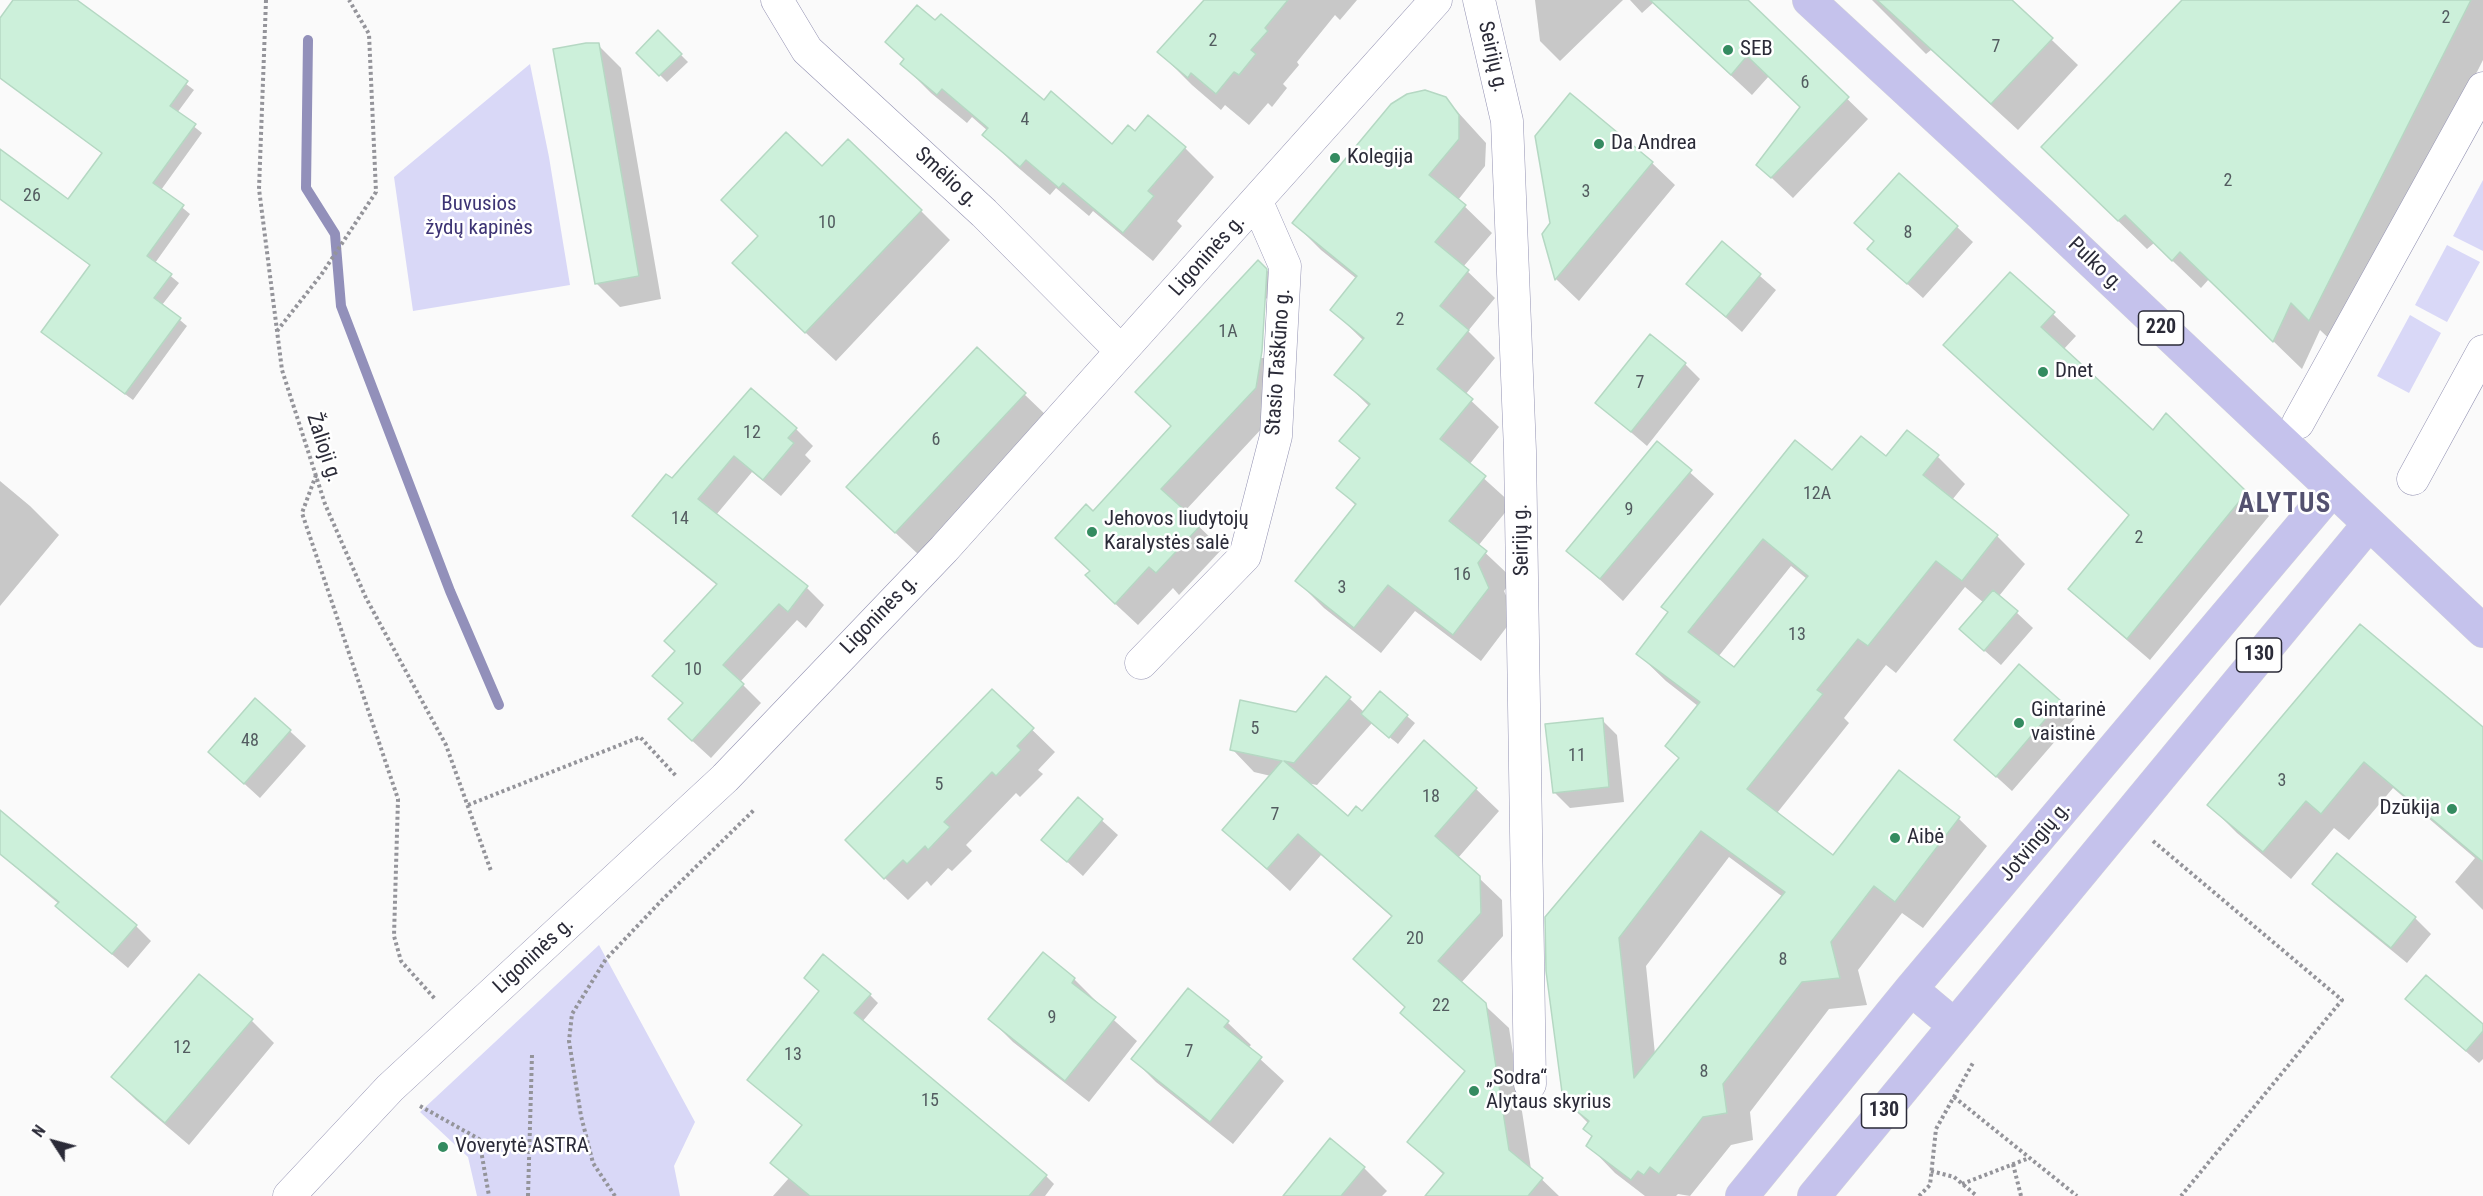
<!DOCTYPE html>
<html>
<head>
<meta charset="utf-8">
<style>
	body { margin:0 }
	#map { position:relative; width:2483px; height:1196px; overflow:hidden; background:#fafafa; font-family:"Roboto Condensed",sans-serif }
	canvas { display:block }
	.north { position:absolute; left:24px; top:1112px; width:60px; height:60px; -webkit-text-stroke:4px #fff; paint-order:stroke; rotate:306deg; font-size:16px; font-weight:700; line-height:24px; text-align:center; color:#2b2b38 }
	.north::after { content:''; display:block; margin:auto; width:21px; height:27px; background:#2b2b38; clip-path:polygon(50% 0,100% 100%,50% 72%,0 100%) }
</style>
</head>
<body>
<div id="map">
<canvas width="2483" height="1196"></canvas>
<div class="north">N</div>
</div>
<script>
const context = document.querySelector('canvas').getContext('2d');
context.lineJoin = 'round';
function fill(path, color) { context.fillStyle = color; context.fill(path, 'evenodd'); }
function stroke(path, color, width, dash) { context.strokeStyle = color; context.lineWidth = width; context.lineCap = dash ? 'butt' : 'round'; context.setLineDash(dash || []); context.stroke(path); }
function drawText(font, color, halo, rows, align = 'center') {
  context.font = font + ' "Roboto Condensed",sans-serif'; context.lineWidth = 5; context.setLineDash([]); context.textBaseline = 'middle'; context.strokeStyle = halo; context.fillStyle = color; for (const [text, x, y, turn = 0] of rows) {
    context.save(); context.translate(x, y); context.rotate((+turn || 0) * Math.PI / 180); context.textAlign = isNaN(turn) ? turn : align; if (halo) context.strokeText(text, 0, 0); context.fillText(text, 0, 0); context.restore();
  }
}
const green = new Path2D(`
	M530 64 549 157 570 285 413 311 394 177Z
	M2483 180V251L2453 236Z
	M2447 245 2480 262 2447 322 2415 305Z
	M2410 315 2441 333 2409 393 2377 376Z
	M599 945 695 1122 674 1166 680 1196H477L468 1157 420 1112Z`);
const shadow = new Path2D(`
	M15 0H75L194 90 177 113 202 133 161 190 190 214 155 263 179 283 162 305 187 326 133 400 51 339 91 266 0 199V151L68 202 103 154 0 78V40Z
	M1204 0H1357L1340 20 1335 15 1297 62 1299 65 1283 84 1287 88 1272 107 1268 103 1249 125 1225 105 1221 110 1192 85 1159 52Z
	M1535 0H1623L1560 61 1540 41Z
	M1630 0H1745L1868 119 1793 198 1758 165 1802 108 1769 76 1752 95 1653 3 1642 13Z
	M1872 0H2010L2078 65 2018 130 1931 50 1926 54Z
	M2185 0H2483V60L2338 347 2320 330 2302 369 2209 279 2201 288 2154 243 2147 249 2071 175Z
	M658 32 688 62 667 82 638 53Z
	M887 42 1044 102 1112 146 1135 133 1185 148 1214 177 1177 221 1182 226 1153 261 1093 211 1089 216 1056 188 1050 195 1014 164 985 135 988 131 972 117 967 123 931 93 902 64 905 60Z
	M598 45 621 68 661 299 620 307 597 284 555 50Z
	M1445 98 1486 143 1485 166 1458 200 1492 233 1463 267 1495 298 1468 331 1495 358 1465 395 1499 427 1469 465 1512 504 1478 546 1513 579 1504 591 1515 616 1481 661 1415 611 1381 653 1324 608 1297 581 1356 506 1338 487 1361 460 1341 441 1370 407 1336 374 1364 341 1332 310 1357 279 1321 250 1294 223Z
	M1652 163 1675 185 1579 301 1556 279 1543 235 1552 224Z
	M822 168 921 211 950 240 836 361 763 293Z
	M1957 227 1973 242 1923 298 1885 264Z
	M1722 243 1776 290 1742 332 1688 284Z
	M1259 262 1281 285 1278 411 1184 512 1222 549 1179 595 1173 588 1138 625 1109 598 1091 571 1093 513 1173 427ZM1267 298 1264 358H1261L1264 301Z
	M2011 274 2076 336 2063 350 2153 432 2166 415 2269 516 2150 660 2093 611 2070 589 2130 516 1945 345Z
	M977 349 1048 417 919 555 870 509Z
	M1685 364 1700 379 1647 446 1597 403Z
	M796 429 813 446 805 455 811 461 781 496 752 472 716 515 807 588 824 605 806 628 797 620 740 682 761 703 711 758 687 736 677 651 718 586 652 533 634 516 672 480Z
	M1657 443 1714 494 1623 601 1568 550Z
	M1938 457 1965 484 1952 500 1997 536 2025 564 1999 596 2033 628 2001 665 1977 644 1984 603 1965 587 1896 673 1886 665 1844 718 1849 723 1777 813 1834 857 1899 772 1959 819 1987 846 1923 928 1902 913 1858 970 1867 1005 1829 1009 1750 1112 1753 1140 1731 1145 1690 1196 1678 1194 1676 1196H1645L1615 1173 1588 1145 1593 1137 1589 1124 1564 1099 1548 971 1680 759 1667 746 1698 706 1666 681 1638 654 1833 473 1886 458ZM1791 566 1807 579 1735 669 1718 657ZM1729 857 1783 897 1655 1054 1646 966Z
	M0 481 30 506 59 535 0 606Z
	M2360 626 2483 729V910L2455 882 2475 858 2393 788 2349 840 2334 828 2291 879 2237 833 2209 805Z
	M2020 666 2076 717 2012 791 1956 740Z
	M1327 678 1364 712 1380 693 1415 723 1398 744 1372 723 1317 785 1307 783 1348 818 1476 789 1499 811 1458 858 1502 900 1503 936 1461 983 1509 1028 1531 1169 1559 1196H1427L1444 1175 1409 1142 1466 1072 1402 1013 1406 1008 1355 959 1393 918 1321 855 1290 891 1224 830 1271 776 1254 772 1232 749 1296 713Z
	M992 691 1055 752 1038 770 1043 774 1020 797 1016 793 966 845 972 851 952 871 948 868 931 886 927 881 908 900 869 863Z
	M256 700 306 746 260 798 226 767Z
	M1602 720 1617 735 1624 802 1570 808 1554 792Z
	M1078 799 1118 835 1083 876 1043 840Z
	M0 828 136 926 151 941 128 968 73 921 57 906 59 904 0 854Z
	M2337 855 2415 918 2431 934 2407 963 2329 899 2314 884Z
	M1043 954 1074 979 1097 1002 1096 1004 1137 1041 1089 1102 1013 1042 990 1019Z
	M199 976 252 1021 274 1043 189 1145 136 1100 113 1077Z
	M1188 990 1228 1023 1251 1045 1248 1048 1284 1081 1233 1144 1156 1082 1133 1059Z
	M870 995 878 1003 862 1022 1046 1176 1054 1184 1045 1196H773L789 1178 803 1126 757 1088Z
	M2407 999 2483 1026V1059L2479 1063Z
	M1364 1168 1387 1191 1382 1196H1285Z`);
const stream = new Path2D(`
	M308 40 306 188 335 234 341 306 450 591 499 705`);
const building = new Path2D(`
	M13 0H77L188 81 170 106 196 124 153 183 184 205 147 256 172 274 154 298 181 318 125 394 41 332 90 265 0 199V149L68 199 102 153 0 78V18Z
	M1204 0H1288L1265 28 1268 31 1251 50 1256 54 1239 75 1234 72 1216 94 1191 73 1188 78 1157 52Z
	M1650 0H1748L1849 97 1771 178 1756 165 1800 107 1747 56 1731 75Z
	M1877 0H2012L2053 38 1991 104Z
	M2182 0H2471L2309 321 2291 303 2273 342 2180 252 2172 261 2125 215 2118 221 2041 147Z
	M917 5 935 20 941 14 1044 100 1051 91 1112 144 1128 125 1135 131 1148 115 1186 147 1148 191 1154 196 1123 233 1063 183 1059 188 1026 160 1020 167 982 135 988 128 942 89 937 95 900 64 904 59 885 42Z
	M658 30 682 54 659 76 636 53Z
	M586 43H599L639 276 595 284 553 49Z
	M1425 90 1446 97 1459 115V139L1429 175 1466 205 1435 242 1469 270 1440 306 1469 330 1437 369 1473 399 1440 439 1486 476 1449 521 1487 551 1478 563 1489 588 1453 635 1388 585 1354 628 1295 581 1356 504 1336 488 1360 458 1339 441 1370 404 1334 375 1364 338 1330 310 1357 276 1292 223 1391 104 1407 94Z
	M1570 93 1653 162 1555 280 1542 234 1550 223 1535 136Z
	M786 132 822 166 848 139 922 210 805 333 732 263 758 236 721 200Z
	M1899 173 1958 226 1907 284 1867 249 1874 241 1854 223Z
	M1722 241 1761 274 1726 317 1686 284Z
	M1258 260 1267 269 1262 351 1256 388 1161 489 1201 525 1156 573 1149 567 1115 604 1085 575 1090 571 1055 538 1086 504 1093 511 1171 426 1135 392Z
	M2010 272 2055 312 2041 327 2153 430 2166 413 2247 492 2127 639 2068 589 2129 515 1943 345Z
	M1650 334 1686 363 1631 432 1595 403Z
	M977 347 1026 393 895 533 846 487Z
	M751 388 797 428 788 438 794 443 763 480 734 456 698 499 808 586 788 612 779 604 723 665 744 684 692 741 668 719 683 703 652 676 675 651 664 641 717 584 632 516 666 474 672 478Z
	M1907 430 1939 455 1923 475 1998 535 1962 581 1936 561 1868 646 1858 639 1817 690 1823 694 1747 789 1833 855 1899 770 1960 817 1895 902 1874 886 1831 942 1840 978 1802 982 1723 1084 1727 1113 1703 1117 1659 1174 1650 1167 1644 1175 1638 1171 1631 1180 1586 1146 1592 1136 1583 1129 1589 1121 1563 1100 1546 971 1545 917 1679 758 1665 746 1700 702 1636 654 1668 612 1661 607 1795 440 1832 470 1861 436 1886 456ZM1763 539 1808 576 1734 667 1688 632ZM1701 831 1785 892 1634 1078 1619 938Z
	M1657 441 1692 470 1600 579 1566 551Z
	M1993 590 2018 611 1984 651 1959 629Z
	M2360 624 2483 727V862L2364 762 2321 814 2306 801 2263 852 2207 805Z
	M2019 664 2061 701 1996 777 1954 740Z
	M1326 676 1351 697 1294 763 1284 761 1348 816 1356 806 1362 811 1424 740 1477 788 1435 836 1480 876 1481 913 1438 961 1486 1003 1509 1150 1543 1178 1528 1196H1425L1444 1173 1407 1142 1465 1071 1400 1013 1405 1007 1353 959 1392 916 1298 834 1267 869 1222 830 1282 761 1230 750 1240 700 1296 712Z
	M992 689 1034 728 1017 746 1021 750 996 776 992 772 944 822 950 827 928 850 925 846 907 864 903 860 884 879 845 840Z
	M1380 691 1408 715 1389 738 1361 714Z
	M255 698 291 730 244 784 208 752Z
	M1603 718 1609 787 1553 793 1545 724Z
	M1078 797 1103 819 1067 862 1041 840Z
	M0 810 137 925 112 954 55 906 59 902 0 854Z
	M2337 853 2416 917 2391 948 2312 884Z
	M1043 952 1075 978 1072 983 1116 1017 1065 1081 988 1019Z
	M823 954 871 994 854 1013 1047 1175 1029 1196H810L770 1163 802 1125 747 1080 819 991 804 978Z
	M199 974 253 1019 165 1123 111 1077Z
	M2426 975 2483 1024V1031L2466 1051 2405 999Z
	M1188 988 1229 1021 1224 1027 1262 1057 1210 1122 1131 1059Z
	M1330 1138 1365 1167 1341 1196H1283Z`);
const path = new Path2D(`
	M266 0 259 189 282 370 325 504 366 598 446 745 491 871
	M277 331 321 275 376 192 369 34 349 0
	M316 475 302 513 398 799 394 936 401 961 436 1000
	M468 805 640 737 677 777
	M2153 841 2342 1000 2181 1196
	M1954 1097 2077 1196
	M420 1106 479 1139 489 1196
	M2013 1164 2021 1196
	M1931 1171 1954 1177 1977 1196
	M1962 1184 2029 1158
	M528 1196 532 1055
	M615 1196 593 1163 581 1116 569 1041 572 1014 606 959 663 899 755 809
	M1919 1196 1930 1185 1936 1129 1974 1061`);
const street = new Path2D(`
	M777 0 807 50 984 213 1121 351
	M1479 0 1507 121 1520 451 1530 1084
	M2298 423 2483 88
	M2413 479 2483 351
	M1141 663 1245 556 1276 436 1285 266 1257 202
	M289 1196 390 1088 725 778 944 549 1436 0`);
const primary = new Path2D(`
	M1809 0 2040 213 2483 631
	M1911 989 1954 1025
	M1742 1196 1911 989 2332 490
	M1814 1196 2369 524`);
const markers = [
	[1728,50,6,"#348b60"],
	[1599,144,6,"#348b60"],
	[1335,158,6,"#348b60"],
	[2043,372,6,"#348b60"],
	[1092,532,6,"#348b60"],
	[2019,723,6,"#348b60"],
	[2452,809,6,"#348b60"],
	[1895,838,6,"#348b60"],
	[1474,1091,6,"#348b60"],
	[443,1147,6,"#348b60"]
];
const numberNames = [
	["2",2446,18],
	["2",1213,41],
	["7",1996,47],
	["6",1805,83],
	["4",1025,120],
	["2",2228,181],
	["3",1586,192],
	["26",32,196],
	["10",827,223],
	["8",1908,233],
	["2",1400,320],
	["1A",1228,332],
	["7",1640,383],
	["12",752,433],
	["6",936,440],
	["12A",1817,494],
	["9",1629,510],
	["14",680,519],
	["2",2139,538],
	["16",1462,575],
	["3",1342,588],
	["13",1797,635],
	["10",693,670],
	["5",1255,729],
	["48",250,741],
	["11",1577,756],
	["3",2282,781],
	["5",939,785],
	["18",1431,797],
	["7",1275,815],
	["20",1415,939],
	["8",1783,960],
	["22",1441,1006],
	["9",1052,1018],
	["12",182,1048],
	["7",1189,1052],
	["13",793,1055],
	["8",1704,1072],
	["15",930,1101]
];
const shields = [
	[2161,328,45],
	[2259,655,45],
	[1884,1111,45]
];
const shieldNames = [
	["220",2161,328],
	["130",2259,655],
	["130",1884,1111]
];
const poiNames = [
	["SEB",1740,50],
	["Da Andrea",1611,144],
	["Kolegija",1347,158],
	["Dnet",2055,372],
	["Jehovos liudytojų",1104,520],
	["Karalystės salė",1104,544],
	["Gintarinė",2031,711],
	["vaistinė",2031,735],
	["Dzūkija",2440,809,"right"],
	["Aibė",1907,838],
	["„Sodra“",1486,1079],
	["Alytaus skyrius",1486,1103],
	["Voverytė ASTRA",455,1147]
];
const streetNames = [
	["Seirijų g.",1492,57,77],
	["Smėlio g.",946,178,43],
	["Ligoninės g.",1208,256,-48],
	["Pulko g.",2095,265,44],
	["Stasio Taškūno g.",1279,362,-86],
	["Žalioji g.",323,448,72],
	["Seirijų g.",1522,540,-91],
	["Ligoninės g.",880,615,-46],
	["Jotvingių g.",2036,842,-50],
	["Ligoninės g.",534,956,-43]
];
const parkNames = [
	["Buvusios",479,205],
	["žydų kapinės",479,229]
];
const districtNames = [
	["ALYTUS",2285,505]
];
fill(green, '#d9d8f7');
fill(shadow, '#0003');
stroke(stream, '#9290ba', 10);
fill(building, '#ccf0da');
stroke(building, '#b5d8c3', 1.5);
stroke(street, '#9392b2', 33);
stroke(primary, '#d5d5d7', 34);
stroke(path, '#94949a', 4, [3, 3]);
stroke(street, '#fff', 32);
stroke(primary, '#c5c2ec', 33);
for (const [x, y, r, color] of markers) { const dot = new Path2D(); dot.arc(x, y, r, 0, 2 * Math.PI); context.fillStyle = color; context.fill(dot); stroke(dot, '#fff', 2); }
drawText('18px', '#535c60', null, numberNames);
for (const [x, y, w] of shields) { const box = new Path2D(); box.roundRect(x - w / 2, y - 17, w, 34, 4.5); context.fillStyle = '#fff'; context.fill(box); stroke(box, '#2b2b38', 1.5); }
drawText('bold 20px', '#2b2b38', null, shieldNames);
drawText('21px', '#2b2b38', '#fff', poiNames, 'left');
drawText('21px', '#2b2b38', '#fff', streetNames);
drawText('21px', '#3d3474', '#fff', parkNames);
context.letterSpacing = '1.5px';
drawText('bold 27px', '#53516f', '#fff', districtNames);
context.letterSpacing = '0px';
</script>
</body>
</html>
